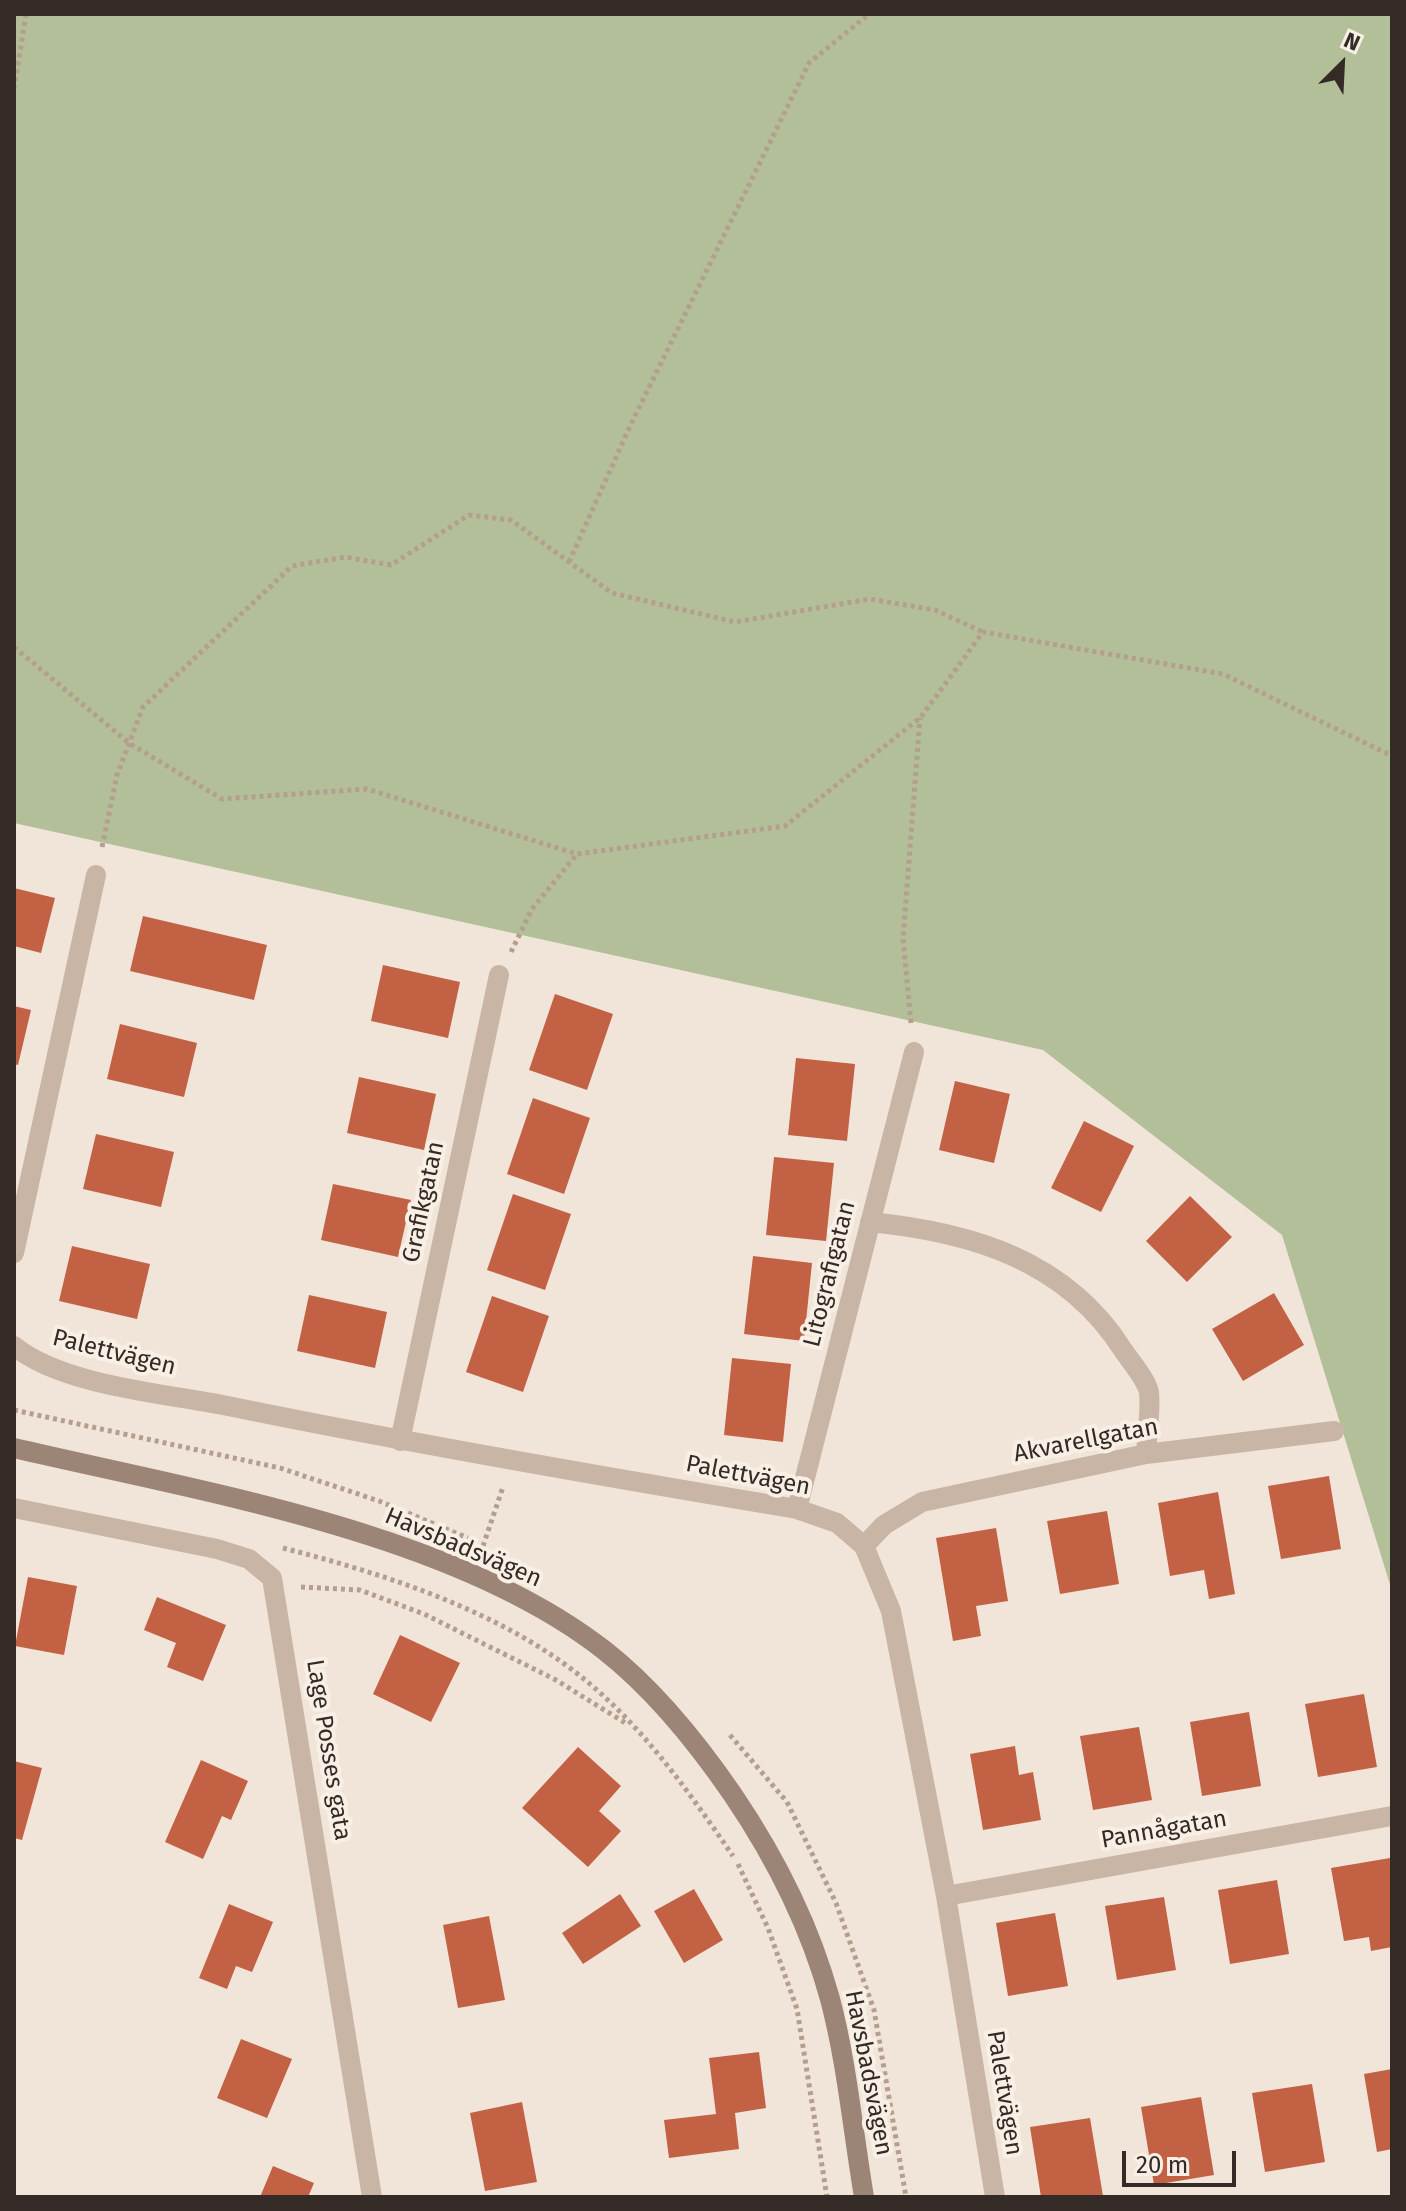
<!DOCTYPE html>
<html>
<head>
<meta charset="utf-8">
<style>
	body { margin:0 }
	#map { position:relative; width:1406px; height:2211px; overflow:hidden; background:#f1e5d9; font-family:"Fira Sans",sans-serif }
	canvas { display:block }
	.frame { position:absolute; inset:0; border:16px solid #342a26; pointer-events:none }
	.north { position:absolute; left:1302px; top:24px; width:80px; height:80px; -webkit-text-stroke:6px #f8efe5; paint-order:stroke; rotate:24deg; font-size:22px; font-weight:700; line-height:32px; text-align:center; color:#342a26 }
	.north::after { content:''; display:block; margin:auto; width:28px; height:36px; background:#342a26; clip-path:polygon(50% 0,100% 100%,50% 72%,0 100%) }
	.scale { position:absolute; left:1122px; top:2151px; width:114px; height:36px; box-sizing:border-box; border:4px solid #342a26; border-top:0; padding-left:10px; font-size:24px; line-height:28px; white-space:nowrap; color:#342a26; -webkit-text-stroke:6px #f8efe5; paint-order:stroke }
</style>
</head>
<body>
<div id="map">
<canvas width="1406" height="2211"></canvas>
<div class="frame"></div>
<div class="north">N</div>
<div class="scale">20 m</div>
</div>
<script>
const context = document.querySelector('canvas').getContext('2d');
context.lineJoin = 'round';
function fill(path, color) { context.fillStyle = color; context.fill(path, 'evenodd'); }
function stroke(path, color, width, dash) { context.strokeStyle = color; context.lineWidth = width; context.lineCap = dash ? 'butt' : 'round'; context.setLineDash(dash || []); context.stroke(path); }
function drawText(font, color, halo, rows, align = 'center') {
  context.font = font + ' "Fira Sans",sans-serif'; context.lineWidth = 8; context.setLineDash([]); context.textBaseline = 'middle'; context.strokeStyle = halo; context.fillStyle = color; for (const [text, x, y, turn = 0] of rows) {
    context.save(); context.translate(x, y); context.rotate((+turn || 0) * Math.PI / 180); context.textAlign = isNaN(turn) ? turn : align; if (halo) context.strokeText(text, 0, 0); context.fillText(text, 0, 0); context.restore();
  }
}
const green = new Path2D(`
	M14 14H1392V1591L1282 1235 1043 1050 14 823Z`);
const building = new Path2D(`
	M14 888 55 898 41 953 14 946Z
	M143 916 267 945 254 1000 130 971Z
	M383 965 460 982 448 1038 371 1021Z
	M555 994 613 1014 587 1090 529 1070Z
	M14 1006 31 1010 18 1065 14 1064Z
	M120 1024 197 1043 184 1097 107 1079Z
	M796 1058 855 1064 847 1141 788 1135Z
	M359 1077 436 1094 424 1150 347 1133Z
	M955 1081 1010 1094 994 1163 939 1150Z
	M533 1098 590 1118 564 1194 507 1174Z
	M1084 1121 1134 1146 1101 1212 1051 1188Z
	M96 1134 174 1152 161 1207 83 1189Z
	M774 1157 834 1163 826 1241 766 1235Z
	M333 1184 411 1200 398 1257 321 1240Z
	M513 1194 571 1214 545 1290 487 1270Z
	M1190 1196 1232 1237 1187 1282 1146 1241Z
	M72 1246 150 1264 137 1319 59 1301Z
	M753 1256 812 1263 804 1341 744 1334Z
	M1274 1293 1304 1345 1243 1381 1212 1329Z
	M309 1295 387 1312 375 1368 297 1351Z
	M492 1296 549 1316 523 1392 466 1372Z
	M732 1358 791 1364 783 1442 724 1435Z
	M1329 1476 1341 1549 1281 1559 1268 1486Z
	M1218 1492 1235 1594 1209 1599 1204 1570 1170 1576 1158 1503Z
	M1107 1511 1119 1584 1060 1594 1047 1521Z
	M996 1528 1008 1601 976 1606 981 1636 953 1641 936 1538Z
	M28 1577 77 1586 64 1655 15 1646Z
	M157 1597 226 1625 203 1681 167 1667 176 1643 144 1630Z
	M400 1635 460 1663 431 1722 373 1694Z
	M1364 1694 1377 1767 1318 1777 1305 1704Z
	M1249 1712 1261 1786 1202 1796 1190 1722Z
	M1139 1727 1152 1800 1093 1810 1080 1736Z
	M1015 1746 1019 1775 1033 1772 1041 1820 983 1830 970 1754Z
	M578 1747 621 1786 599 1811 621 1831 588 1867 522 1808Z
	M201 1760 248 1781 231 1820 222 1816 203 1859 165 1842Z
	M14 1761 42 1768 22 1840 14 1838Z
	M1390 1858 1392 1947 1371 1951 1369 1937 1344 1941 1331 1868Z
	M1277 1880 1289 1954 1230 1964 1218 1890Z
	M694 1889 723 1940 684 1963 654 1911Z
	M620 1894 641 1926 583 1964 562 1933Z
	M1164 1897 1176 1970 1117 1980 1105 1906Z
	M229 1904 273 1922 252 1972 236 1966 227 1989 199 1978Z
	M1055 1913 1068 1986 1008 1996 996 1923Z
	M489 1916 505 2000 458 2008 443 1925Z
	M241 2039 292 2059 267 2118 217 2098Z
	M759 2052 766 2108 735 2113 739 2149 669 2158 664 2120 716 2114 709 2058Z
	M1392 2069V2149L1377 2152 1364 2074Z
	M1312 2084 1325 2162 1265 2172 1252 2093Z
	M1201 2097 1214 2175 1154 2185 1141 2107Z
	M522 2102 537 2182 485 2191 470 2113Z
	M1090 2118 1103 2196 1041 2197 1030 2127Z
	M273 2166 314 2183 308 2197H260Z`);
const path = new Path2D(`
	M14 89 26 14
	M569 562 630 426 809 63 869 14
	M14 647 129 743 222 799 367 789 577 854 785 826 921 717 983 632 1223 674 1392 756
	M102 847 117 775 143 707 292 566 345 557 391 565 469 515 511 520 612 593 735 622 870 599 935 610 983 632
	M511 952 532 909 577 854
	M911 1023 903 939 920 718
	M14 1410 280 1468 379 1501 468 1538
	M483 1546 503 1487
	M283 1548C385 1574 501 1611 584 1679 644 1728 689 1792 733 1856
	M301 1587 360 1590 424 1614 556 1680 627 1724
	M730 1735 787 1802 836 1903 874 2010 906 2197
	M738 1864 768 1928 797 2009 827 2197`);
const street = new Path2D(`
	M870 1222C971 1232 1066 1260 1123 1350 1131 1362 1146 1379 1149 1392 1151 1411 1147 1435 1146 1454
	M14 1253 96 875
	M14 1346C62 1385 161 1393 223 1405 413 1444 605 1477 797 1509L837 1523 864 1546 891 1611 946 1896 995 2197
	M400 1441 499 975
	M14 1508 217 1549 249 1559 272 1578 372 2197
	M797 1509 914 1052
	M864 1546 884 1525 922 1502 1146 1454 1334 1431
	M946 1896 1392 1816`);
const secondary = new Path2D(`
	M14 1448C198 1491 453 1532 604 1650 654 1689 698 1744 733 1795 775 1857 810 1926 830 1999 847 2063 853 2132 864 2197`);
const streetNames = [
	["Grafikgatan",424,1202,-78],
	["Litografigatan",830,1274,-76],
	["Palettvägen",114,1353,14],
	["Akvarellgatan",1086,1441,-11],
	["Palettvägen",748,1476,11],
	["Havsbadsvägen",463,1548,23],
	["Lage Posses gata",328,1750,81],
	["Pannågatan",1164,1830,-10],
	["Havsbadsvägen",868,2073,79],
	["Palettvägen",1004,2093,81]
];
fill(green, '#b3bf99');
fill(building, '#c36144');
stroke(path, '#b49f8f', 5, [4, 4]);
stroke(street, '#c8b5a5', 20);
stroke(secondary, '#9c8477', 20);
drawText('24px', '#342a26', '#f8efe5', streetNames);
</script>
</body>
</html>
